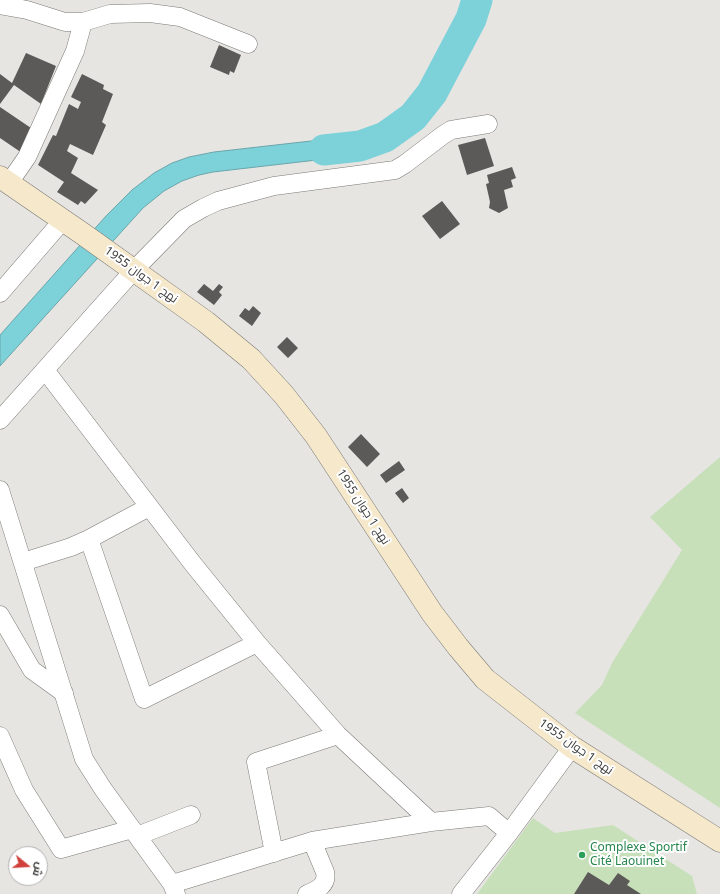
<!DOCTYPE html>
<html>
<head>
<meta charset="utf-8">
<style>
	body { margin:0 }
	#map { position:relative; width:720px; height:894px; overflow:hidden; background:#e7e5e2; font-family:"Noto Sans",Cairo,sans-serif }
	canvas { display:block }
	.north { position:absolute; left:8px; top:846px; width:40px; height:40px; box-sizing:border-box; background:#fff; border:1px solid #b1b1b1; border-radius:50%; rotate:108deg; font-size:11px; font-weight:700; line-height:16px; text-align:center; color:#3c3c3b }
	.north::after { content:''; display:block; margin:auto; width:14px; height:18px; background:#cf413a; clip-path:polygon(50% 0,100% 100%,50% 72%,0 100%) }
</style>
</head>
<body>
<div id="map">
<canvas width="720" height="894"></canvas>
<div class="north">ش</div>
</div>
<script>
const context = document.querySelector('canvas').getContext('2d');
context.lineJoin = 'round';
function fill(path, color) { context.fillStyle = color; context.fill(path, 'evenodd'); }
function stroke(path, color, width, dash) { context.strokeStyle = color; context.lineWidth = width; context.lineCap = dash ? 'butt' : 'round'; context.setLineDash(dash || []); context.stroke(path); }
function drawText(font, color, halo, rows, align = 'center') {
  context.font = font + ' "Noto Sans",Cairo,sans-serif'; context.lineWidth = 4; context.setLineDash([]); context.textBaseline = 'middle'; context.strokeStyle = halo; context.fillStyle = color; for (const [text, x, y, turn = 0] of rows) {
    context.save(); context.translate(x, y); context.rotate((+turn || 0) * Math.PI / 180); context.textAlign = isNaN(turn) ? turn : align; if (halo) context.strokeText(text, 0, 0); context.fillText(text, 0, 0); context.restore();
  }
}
const green = new Path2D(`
	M720 457V808L575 713 602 685 612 663 682 550 650 517Z
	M533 818 555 833 613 825 692 876 697 894H477Z`);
const water = new Path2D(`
	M363 130 371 158 360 155 213 172 199 175 182 181 164 191 143 208 0 366V335L106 216 132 190 154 173 172 163 189 157 214 152 355 136Z`);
const river = new Path2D(`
	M324 150 360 146 385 137 413 117 432 93 471 19 477 0`);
const building = new Path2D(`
	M219 45 241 55 234 73 230 71 229 75 210 67Z
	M26 53 56 66 41 104 14 85 0 104V74L12 83Z
	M82 74 104 85 103 89 113 94 102 122 106 125 93 155 70 144 67 151 78 158 71 173 98 190 85 204 81 201 78 205 57 192 64 182 38 165 53 135 56 136 69 104 78 109 81 102 71 97Z
	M0 107 31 128 22 153 0 138Z
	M485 138 494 166 467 175 458 145Z
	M512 167 516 178 511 180 513 187 504 190 508 208 499 213 489 208 490 202 486 184 489 183 487 175Z
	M442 201 460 224 440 239 422 216Z
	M204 284 213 291 219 284 223 287 219 292 222 295 214 305 197 292Z
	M253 306 261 313 252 326 239 316 245 308 249 311Z
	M287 337 298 348 288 358 277 347Z
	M361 434 380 454 367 467 348 447Z
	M399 461 405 470 386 483 380 475Z
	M402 488 409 498 403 503 395 493Z
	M588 872 609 885 618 873 630 881 627 885 641 894H574Z`);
const minor = new Path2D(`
	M0 5 27 10 65 22H83L110 14 150 13 180 17 248 44
	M9 183 27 157 75 51 83 22
	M0 293 63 220
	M45 370 193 564 257 643 338 735 431 822
	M0 420 134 270 184 219 203 208 218 201 274 186 395 170 405 164 443 135 451 130 488 124
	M0 490 84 759 103 789 172 884 176 894
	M89 539 144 699 257 643
	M23 562 71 547 89 539 149 507
	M0 615 32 670 64 693
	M0 736 24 790 61 849 132 829
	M137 836 191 815
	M274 853 256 762 338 735
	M172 884 312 841 431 822 489 816 509 833
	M307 894C317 890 328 885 325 872L312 841
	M461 894 509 833 572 747`);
const secondary = new Path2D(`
	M0 177 83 234 206 322 251 359 284 395 316 436 432 613 458 647 485 679 572 747 720 841`);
const markers = [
	[582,855,4,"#2e9e5b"]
];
const streetNames = [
	["نهج 1 جوان 1955",141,275,36],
	["نهج 1 جوان 1955",363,507,57],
	["نهج 1 جوان 1955",576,747,35]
];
const leisureNames = [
	["Complexe Sportif",590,848],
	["Cité Laouinet",590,862]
];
fill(green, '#c7e0ba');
fill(water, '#7dd2da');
stroke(water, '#6aa5aa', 1);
stroke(river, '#7dd2da', 31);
fill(building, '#5c5a58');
stroke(minor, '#7b7a77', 19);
stroke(secondary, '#7b7a77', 23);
stroke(minor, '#fff', 18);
stroke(secondary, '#f5e8cb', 22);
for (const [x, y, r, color] of markers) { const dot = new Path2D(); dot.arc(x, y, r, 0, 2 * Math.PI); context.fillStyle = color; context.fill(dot); stroke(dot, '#fff', 1.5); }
drawText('12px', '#3c3c3b', '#fff', streetNames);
drawText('12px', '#27864d', '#fff', leisureNames, 'left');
</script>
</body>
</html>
